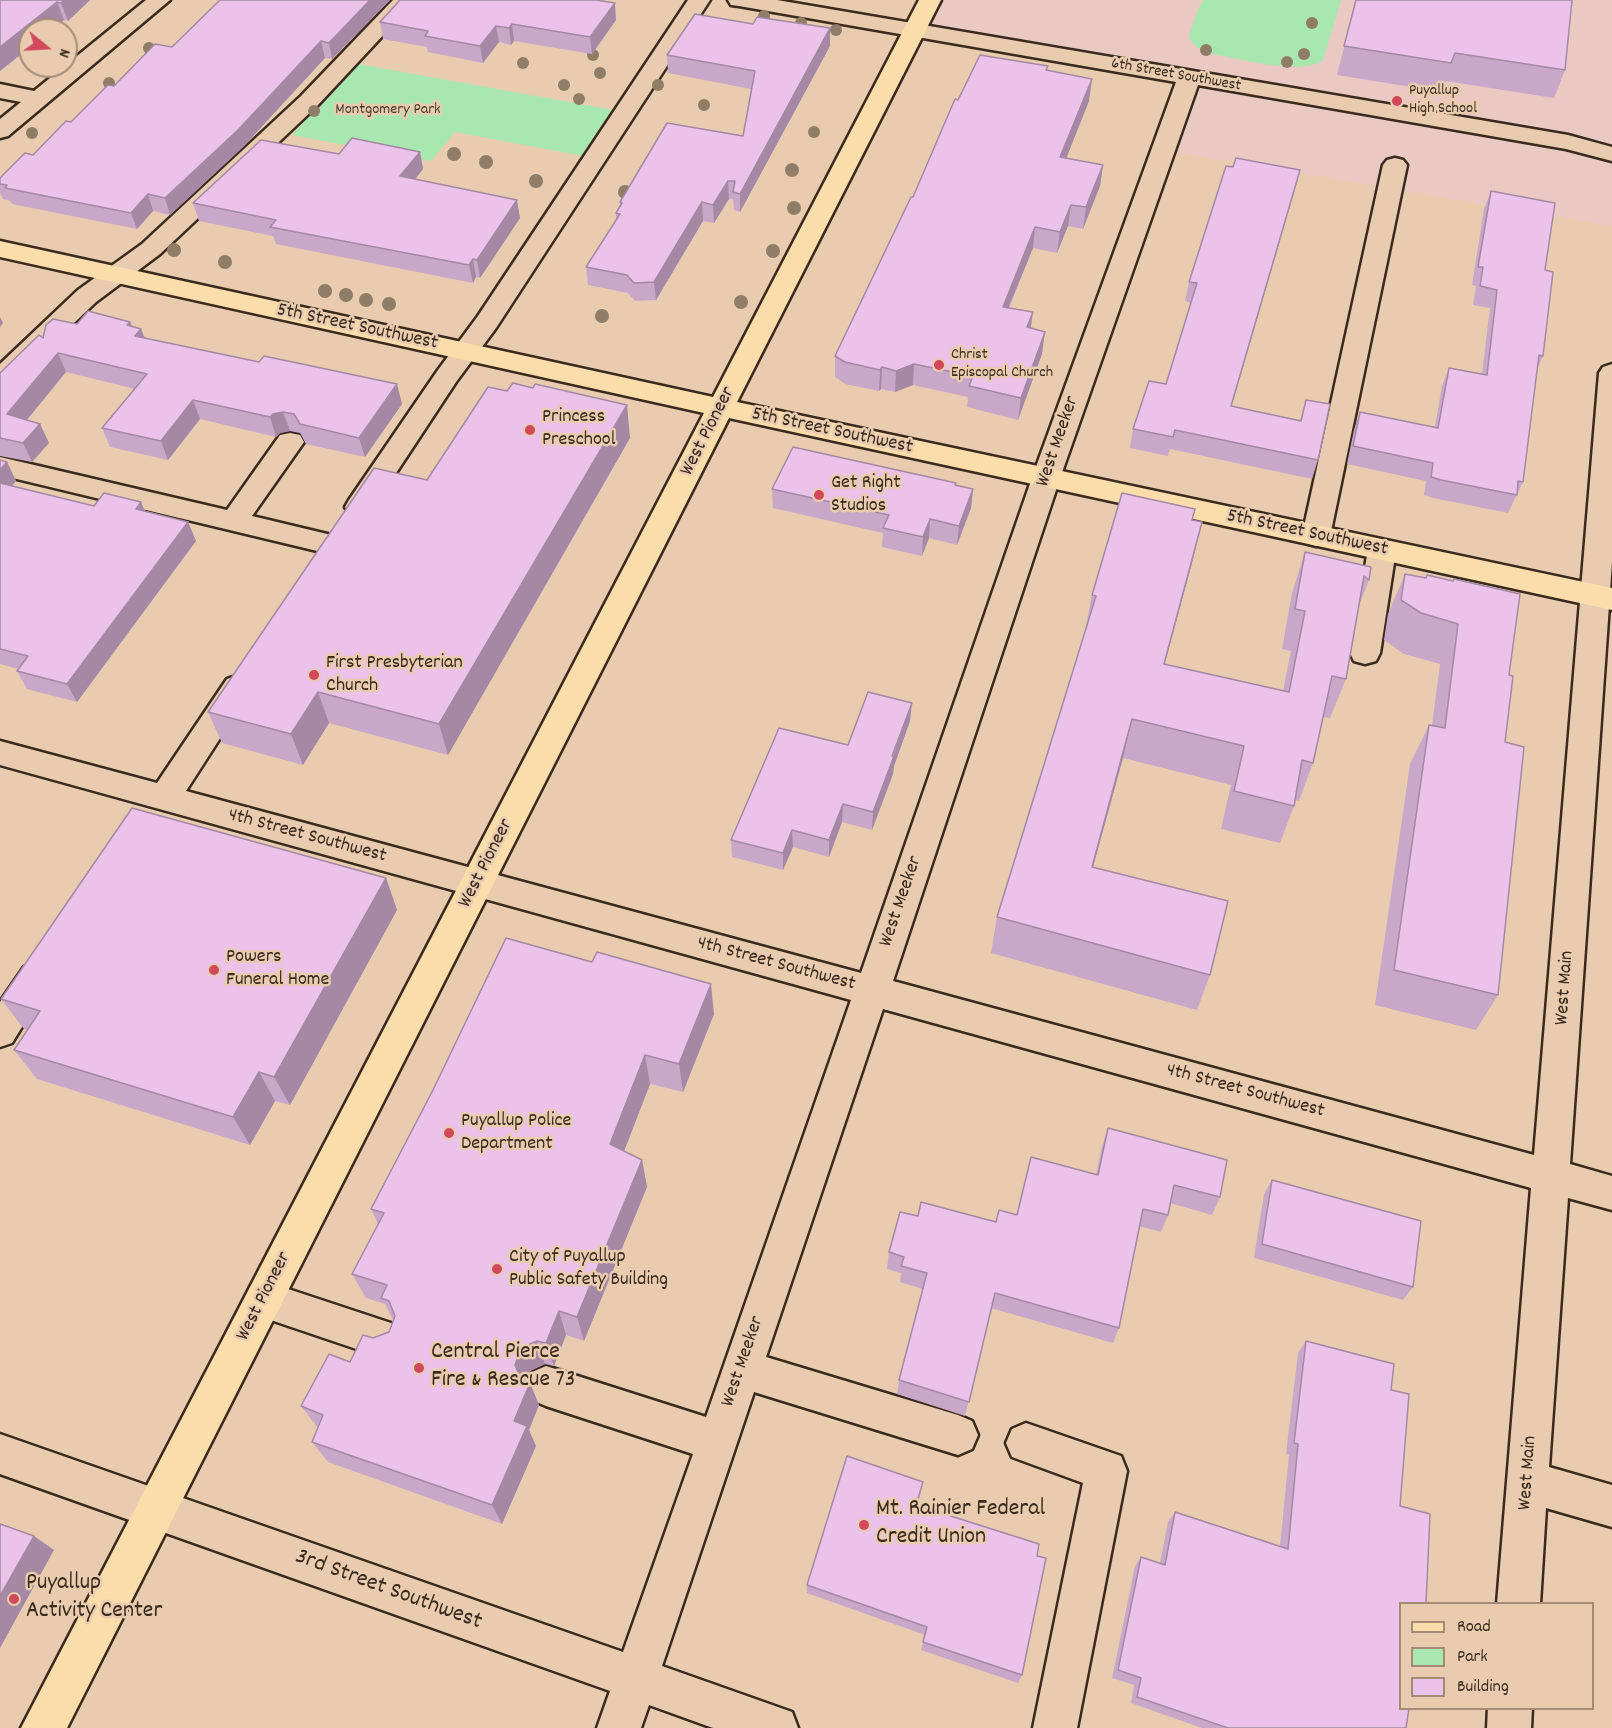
<!DOCTYPE html>
<html>
<head>
<meta charset="utf-8">
<style>
	body { margin:0 }
	#map { position:relative; width:1612px; height:1728px; overflow:hidden; background:#e9ccb0; font-family:Dekko,sans-serif }
	canvas { display:block }
	.legend { position:absolute; left:1399px; top:1602px; width:195px; height:108px; box-sizing:border-box; background:#e9ccb0; border:2px solid #a38b76; margin:0; padding:8px 10px; list-style:none; font-size:18px; color:#3b2a1e }
	.legend li { display:flex; align-items:center; gap:12px; height:30px }
	.legend b { width:30px; border:2px solid #a38b76 }
	.north { position:absolute; left:18px; top:18px; width:60px; height:60px; box-sizing:border-box; background:#e9ccb0; border:2px solid #a38b76; border-radius:50%; rotate:108deg; font-size:16px; font-weight:700; line-height:24px; text-align:center; color:#3b2a1e }
	.north::after { content:''; display:block; margin:auto; width:21px; height:27px; background:#d1495b; clip-path:polygon(50% 0,100% 100%,50% 72%,0 100%) }
</style>
</head>
<body>
<div id="map">
<canvas width="1612" height="1728"></canvas>
<ul class="legend">
<li><b style="height:8px;background:#fbddab"></b>Road</li>
<li><b style="height:16px;background:#a8e7af"></b>Park</li>
<li><b style="height:16px;background:#eac2ea"></b>Building</li>
</ul>
<div class="north">N</div>
</div>
<script>
const context = document.querySelector('canvas').getContext('2d');
context.lineJoin = 'round';
function fill(path, color) { context.fillStyle = color; context.fill(path, 'evenodd'); }
function stroke(path, color, width, dash) { context.strokeStyle = color; context.lineWidth = width; context.lineCap = dash ? 'butt' : 'round'; context.setLineDash(dash || []); context.stroke(path); }
function drawText(font, color, halo, rows, align = 'center') {
  context.font = font + ' Dekko,sans-serif'; context.lineWidth = 5; context.setLineDash([]); context.textBaseline = 'middle'; context.strokeStyle = halo; context.fillStyle = color; for (const [text, x, y, turn = 0] of rows) {
    context.save(); context.translate(x, y); context.rotate((+turn || 0) * Math.PI / 180); context.textAlign = isNaN(turn) ? turn : align; if (halo) context.strokeText(text, 0, 0); context.fillText(text, 0, 0); context.restore();
  }
}
const built = new Path2D(`
	M930 0H1612V226L1163 150 1189 79 914 32Z`);
const green = new Path2D(`
	M1204 0H1341L1323 60C1301 77 1234 57 1207 53 1199 49 1190 44 1189 35L1199 7Z
	M358 64 619 111 588 157 455 132 431 161 292 135Z`);
const minor = new Path2D(`
	M146 0H170L8 136 0 138V119L21 102 0 98V84L34 91Z
	M393 0H416L317 106 160 254 96 302 9 385 0 388V364L78 290 142 244 301 96Z
	M688 0H710L496 328 456 382 369 514 359 517 349 514 345 507 349 500 438 370 478 316Z
	M728 0H777L1568 135 1612 147V161L1566 149 1198 85 1060 478 893 981 1534 1155 1599 373 1603 367 1612 364V562L1570 1164 1612 1176V1210L1568 1198 1549 1467 1612 1485V1527L1546 1508 1540 1604H1497L1531 1188 883 1009 766 1357 958 1415 972 1421 978 1435 972 1449 958 1455 754 1392 662 1666 792 1712 798 1728H713L649 1705 641 1728H597L610 1691 0 1474V1434L623 1652 693 1454 546 1406 532 1400 526 1386 532 1372 546 1366 706 1417 851 1000 0 765V741L157 783 227 679 238 675 249 679 253 687 186 791 861 973 1032 478 1176 82 739 6 731 5Z
	M1395 158 1403 160 1407 165 1330 536 1326 543 1316 546 1306 543 1302 536 1383 165 1387 160Z
	M290 433 300 435 304 442 252 516 344 538 348 545 344 552 334 555 0 475V457L227 510 280 435Z
	M1382 540 1392 543 1396 550 1380 653 1376 661 1365 664 1354 661 1350 653 1368 550 1372 543Z
	M36 962 48 967 53 977 12 1043 0 1047V1002L24 967Z
	M264 1281 400 1326 406 1340 400 1354 386 1359 250 1313 245 1300 250 1287Z
	M1026 1423 1121 1456 1127 1471 1077 1728H1033L1083 1483 1012 1457 1006 1443 1012 1429Z
	M1488 1708H1532L1531 1728H1487Z`);
const major = new Path2D(`
	M919 0H941L737 402 1612 588V610L729 418 67 1728H21L704 413 0 257V241L713 397Z`);
const trees = [
	[764,16,6],
	[801,23,6],
	[1312,23,6],
	[836,30,6],
	[149,48,6],
	[1206,50,6],
	[1304,54,6],
	[593,55,6],
	[1287,62,6],
	[523,63,6],
	[600,73,6],
	[109,83,6],
	[564,85,6],
	[658,85,6],
	[579,99,6],
	[704,105,6],
	[314,111,6],
	[814,132,6],
	[32,133,6],
	[454,154,7],
	[486,162,7],
	[792,170,7],
	[536,181,7],
	[625,192,7],
	[794,208,7],
	[174,250,7],
	[773,251,7],
	[225,262,7],
	[325,291,7],
	[346,295,7],
	[366,300,7],
	[741,302,7],
	[389,304,7],
	[602,316,7]
];
const wall = new Path2D(`
	M0 0H90L68 21 64 20 30 30V47L0 71Z
	M220 0H390L332 59 325 58 243 147 170 215 153 211 137 229 12 204 10 201 3 199 0 193V178L33 155 114 86 172 47Z
	M1356 0 1565 70 1554 98 1446 81 1442 92 1337 75Z
	M616 20 592 54 514 41 511 45 499 42 483 63 428 52 427 47 383 39 380 22Z
	M830 46 740 212 734 210 733 199H729L714 223 703 221 656 300 635 301 628 293 588 285 586 267 616 220V213L620 205V202L743 136 751 89 668 73 667 55Z
	M1047 71 1089 101 1066 158 1103 165 1100 186 1083 229 1068 226 1057 253 1033 248 1009 308 1031 328 1042 354 1018 420 967 407 968 397 913 385 895 392 881 389 879 391 845 384 835 377V356L913 197 958 100Z
	M420 152 423 169 415 179 520 218 480 278 476 277 473 283 276 244 273 236 199 221 193 203 339 154Z
	M1233 167 1300 170 1231 406 1300 420 1306 400 1318 460 1312 479 1170 449 1168 456 1130 448 1133 429 1166 384 1191 303 1185 301 1189 282Z
	M1491 191 1545 270 1543 356 1537 370 1523 482 1508 513 1433 498 1424 495 1426 481 1347 464 1354 430 1360 412 1435 427 1442 386 1449 368 1482 374 1490 308 1473 305 1476 286 1472 285 1484 209Z
	M130 322 132 326 145 338 402 404 365 457 306 444 300 433 290 431 280 433 276 437 200 419 168 460 110 447 102 428 135 389 66 372 27 420 40 424 49 443 32 462 0 456V373L43 338 77 324Z
	M630 438 448 755 329 723 303 765 222 743 208 712 427 480Z
	M0 460 7 462 16 481 12 486 94 506 141 502 145 511 188 522 196 541 77 702 27 689 17 671 18 669 0 664Z
	M956 486 973 489 971 508 957 545 929 538 922 556 882 547 883 533 773 508 772 489Z
	M1192 520V563L1164 664 1283 691 1291 651 1282 649 1292 593 1305 552 1371 567 1369 580 1358 608 1346 679 1330 718 1323 717 1313 763 1299 801 1295 800 1294 806 1280 843 1221 829 1231 785 1123 758 1093 867 1210 975 1197 1010 991 953 997 917 1084 635 1092 595Z
	M1405 574 1426 578 1427 575 1509 675 1505 742 1498 995 1476 1030 1375 1005 1410 764 1429 725H1432L1440 664 1404 654 1384 640 1388 614Z
	M910 721 894 766 893 774 872 830 842 822 829 857 793 847 783 870 732 857 731 840 848 745Z
	M386 878 397 910 290 1105 275 1101 250 1145 37 1079 14 1050 27 1030 24 1029 1 999Z
	M714 1014 683 1092 650 1084 624 1151 642 1160 647 1187 584 1341 566 1335 554 1366 545 1364 530 1371 526 1382 530 1383 539 1405 529 1430 536 1446 502 1524 328 1462 312 1442 318 1428 301 1406 350 1362 373 1338 389 1332 393 1320 385 1304 366 1298 352 1274 378 1224 371 1209Z
	M1108 1128 1220 1197 1212 1215 1170 1203 1168 1215 1161 1232 1139 1226 1119 1328 1113 1343 991 1308 965 1416 897 1394 899 1380 923 1289 900 1282 901 1273 887 1269 889 1252 918 1216 996 1222 1017 1215 1096 1175 1102 1146Z
	M1272 1180 1413 1287 1403 1300 1254 1258 1264 1194Z
	M1306 1341 1391 1390 1400 1506 1401 1604 1406 1728H1202L1131 1703 1134 1685 1112 1678 1135 1566 1141 1557 1160 1563 1168 1522 1175 1512 1280 1546 1289 1455 1286 1454 1298 1353Z
	M921 1492 917 1506 1022 1675 1018 1683 921 1650 925 1635 807 1593V1585Z`);
const shadedWall = new Path2D(`
	M64 0H90L68 21 61 3Z
	M370 0H390L332 59 329 43Z
	M57 2 64 20 52 30H30V47L0 71V47Z
	M615 3 616 20 592 54 590 37Z
	M512 24 514 41 511 45 509 28Z
	M496 26 499 42 483 63 480 46Z
	M830 28V46L740 212V194Z
	M321 41 325 58 243 147 170 215 165 198Z
	M1092 79 1089 101 1058 179 1060 157Z
	M420 152 423 169 404 194 400 176Z
	M1103 165 1100 186 1083 229 1086 207Z
	M1300 170 1295 189 1226 425 1231 406Z
	M728 181 729 199 714 223 713 205Z
	M148 194 153 211 137 229 131 213Z
	M517 200 520 218 480 278 477 260Z
	M702 202 703 221 656 300 654 282Z
	M1071 205 1068 226 1057 253 1060 232Z
	M1035 227 1033 248 1000 328 1003 307Z
	M473 259 476 277 473 283 469 265Z
	M1033 312 1030 334 1027 327Z
	M0 317 3 323 0 327Z
	M130 322 135 335 141 329 149 348 135 345 127 325Z
	M1045 332 1042 354 1018 420 1021 398Z
	M58 353 66 372 16 433 7 414Z
	M914 364 913 385 895 392 896 371Z
	M882 367 881 389 879 391 880 370Z
	M397 384 402 404 365 457 359 438Z
	M193 400 200 419 168 460 161 441Z
	M627 405 630 438 448 755 439 724Z
	M283 412 290 431 280 433 276 437 270 417 273 414Z
	M40 424 49 443 32 462 23 443Z
	M7 462 16 481 0 500V470Z
	M973 489 971 508 957 545 959 526Z
	M141 502 149 521 136 509Z
	M930 519 929 538 922 556 923 537Z
	M188 522 196 541 77 702 67 684Z
	M1202 522 1192 563 1154 703 1164 664Z
	M318 692 329 723 303 765 291 734Z
	M912 703 910 721 894 766 893 774 872 830 873 812Z
	M1132 719 1123 758 1083 903 1092 867Z
	M843 804 842 822 829 857V840Z
	M792 830 793 847 783 870V853Z
	M386 878 397 910 290 1105 274 1077Z
	M711 984 714 1014 683 1092 679 1064Z
	M645 1055 650 1084 616 1172 610 1144Z
	M259 1072 275 1101 250 1145 233 1117Z
	M642 1160 647 1187 584 1341 577 1317Z
	M559 1311 566 1335 554 1366 546 1343Z
	M537 1341 545 1364 530 1371 524 1387 515 1365 521 1348Z
	M530 1383 539 1405 529 1430 536 1446 502 1524 492 1505 514 1421Z
	M34 1536 54 1550 0 1648V1596Z`);
const building = new Path2D(`
	M0 0H64L61 3 57 2 0 47Z
	M220 0H370L329 43 321 41 238 130 165 198 148 194 131 213 5 188 7 185 0 184V178L25 153 33 155 66 121 71 122 108 85 114 86 155 44 172 47Z
	M400 0H596L615 3 590 37 512 24 509 28 496 26 480 46 425 36 428 31 380 22Z
	M1356 0H1572L1565 70 1455 53 1451 63 1344 46Z
	M695 14 753 24 757 17 830 28 740 194 733 192 735 181H728L713 205 702 202 654 282 634 283 627 275 586 267 620 214 616 213 622 203 620 202 667 123 743 136 755 71 667 55Z
	M980 55 1048 66 1046 70 1092 79 1060 157 1103 165 1086 207 1071 205 1060 232 1035 227 1003 307 1033 312 1027 327 1045 332 1021 398 969 386 973 376 914 364 896 371 882 367 880 370 845 362 835 356 911 197H913L955 99 958 100Z
	M352 138 420 152 400 176 517 200 477 260 473 259 469 265 270 227 276 220 193 203 261 140 339 154Z
	M1236 158 1300 170 1231 406 1301 421 1306 400 1330 404 1318 460 1175 430 1173 437 1133 429 1149 381 1166 384 1197 283 1189 282 1226 166 1233 167Z
	M1491 191 1555 203 1545 270 1553 272 1543 356 1539 355 1523 482 1518 481 1517 495 1441 480 1431 477 1433 463 1353 446 1360 412 1438 428 1449 368 1487 375 1497 290 1480 286 1483 267H1478Z
	M88 311 130 322 127 325 141 329 135 336 259 362 264 356 397 384 359 438 300 424 294 414 283 412 273 414 270 417 193 400 161 441 102 428 147 374 58 353 7 414 40 424 23 443 0 438V373L39 335 43 338 46 325 53 319 77 324Z
	M513 383 533 388 535 384 627 405 439 724 318 692 291 734 208 712 374 468 427 480 488 387 507 391Z
	M793 447 956 483 955 485 973 489 959 526 930 519 923 537 883 528 889 515 772 489Z
	M0 460 7 462 0 470Z
	M0 483 94 506 104 493 141 502 136 509 188 522 67 684 17 671 28 656 0 649Z
	M1122 493 1195 509 1192 520 1202 522 1164 664 1289 692 1305 611 1295 609 1305 552 1371 567 1369 580 1364 576 1346 679 1332 676 1313 763 1302 760 1294 806 1234 791 1244 746 1132 719 1092 867 1228 901 1210 975 997 917 1096 596 1092 595Z
	M1405 574 1426 578 1427 575 1453 581 1454 579 1520 594 1509 675 1513 676 1505 742 1524 747 1498 995 1394 970 1429 725 1445 728 1458 624 1421 613 1401 600Z
	M868 692 912 703 892 756H894L873 812 843 804 829 840 792 830 783 853 731 840 779 728 848 745Z
	M132 808 386 878 274 1077 259 1072 233 1117 14 1050 40 1011 1 999Z
	M506 938 592 962 597 952 711 984 679 1064 645 1055 610 1144 642 1160 577 1317 559 1311 546 1343 537 1341 521 1348 515 1365 521 1379 530 1383 514 1421 527 1426 492 1505 312 1442 323 1415 301 1406 329 1354 350 1362 363 1335 373 1338 389 1332 395 1316 389 1301 381 1298 387 1285 352 1274 384 1213 371 1209 433 1090Z
	M1108 1128 1227 1160 1220 1197 1174 1185 1168 1215 1143 1209 1119 1328 995 1293 969 1402 899 1380 927 1273 901 1266 904 1257 889 1252 900 1212 918 1216 921 1202 996 1222 999 1210 1017 1215 1031 1157 1098 1175Z
	M1272 1180 1421 1221 1413 1287 1262 1244Z
	M1306 1341 1394 1364 1391 1390 1409 1394 1400 1506 1430 1514 1426 1604H1401V1708H1409L1406 1728H1228L1137 1697 1141 1678 1118 1670 1141 1557 1165 1565 1175 1512 1288 1549 1298 1444 1294 1443Z
	M847 1456 923 1482 916 1505 1039 1544 1037 1556 1046 1558 1022 1675 923 1642 927 1627 807 1585Z
	M0 1524 34 1536 0 1596Z`);
const markers = [
	[1397,101,6,"#d1495b"],
	[939,365,6,"#d1495b"],
	[530,430,6,"#d1495b"],
	[819,495,6,"#d1495b"],
	[314,675,6,"#d1495b"],
	[214,970,6,"#d1495b"],
	[449,1133,6,"#d1495b"],
	[497,1269,6,"#d1495b"],
	[419,1368,6,"#d1495b"],
	[864,1525,6,"#d1495b"],
	[14,1599,6,"#d1495b"]
];
const farStreetnames = [
	["6th Street Southwest",1176,76,10]
];
const farPoinames = [
	["Puyallup",1409,92],
	["High School",1409,110],
	["Christ",951,356],
	["Episcopal Church",951,374]
];
const farParknames = [
	["Montgomery Park",388,111]
];
const streetNames = [
	["5th Street Southwest",357,328,12],
	["West Pioneer",709,432,-63],
	["5th Street Southwest",832,432,12],
	["West Meeker",1059,442,-71],
	["5th Street Southwest",1307,534,12],
	["4th Street Southwest",307,837,15],
	["West Pioneer",487,864,-63],
	["West Meeker",902,902,-71],
	["4th Street Southwest",776,965,15],
	["West Main",1566,988,-86],
	["4th Street Southwest",1245,1092,15],
	["West Pioneer",265,1297,-63],
	["West Meeker",744,1362,-71],
	["West Main",1529,1473,-86]
];
const poiNames = [
	["Princess",542,418],
	["Preschool",542,441],
	["Get Right",831,484],
	["Studios",831,507],
	["First Presbyterian",326,664],
	["Church",326,687],
	["Powers",226,958],
	["Funeral Home",226,981],
	["Puyallup Police",461,1122],
	["Department",461,1145],
	["City of Puyallup",509,1258],
	["Public Safety Building",509,1281]
];
const nearPoinames = [
	["Central Pierce",431,1354],
	["Fire & Rescue 73",431,1382],
	["Mt. Rainier Federal",876,1511],
	["Credit Union",876,1539],
	["Puyallup",26,1585],
	["Activity Center",26,1613]
];
const nearStreetnames = [
	["3rd Street Southwest",388,1591,20]
];
fill(built, '#e9c9c1');
fill(green, '#a8e7af');
stroke(minor, '#3b2a1e', 5);
stroke(major, '#3b2a1e', 5);
fill(minor, '#e9ccb0');
fill(major, '#fbddab');
context.fillStyle = '#8f7d67';
for (const [x, y, r] of trees) { context.beginPath(); context.arc(x, y, r, 0, 2 * Math.PI); context.fill(); }
fill(wall, '#c9a7c9');
fill(shadedWall, '#a488a4');
fill(building, '#eac2ea');
stroke(building, '#a488a4', 1.5);
for (const [x, y, r, color] of markers) { const dot = new Path2D(); dot.arc(x, y, r, 0, 2 * Math.PI); context.fillStyle = color; context.fill(dot); stroke(dot, '#e9ccb0', 2); }
drawText('16px', '#3b2a1e', '#e9ccb0', farStreetnames);
drawText('16px', '#3b2a1e', '#e9ccb0', farPoinames, 'left');
drawText('16px', '#463d2c', '#e9ccb0', farParknames);
drawText('20px', '#3b2a1e', '#e9ccb0', streetNames);
drawText('20px', '#3b2a1e', '#e9ccb0', poiNames, 'left');
drawText('24px', '#3b2a1e', '#e9ccb0', nearPoinames, 'left');
drawText('24px', '#3b2a1e', '#e9ccb0', nearStreetnames);
</script>
</body>
</html>
